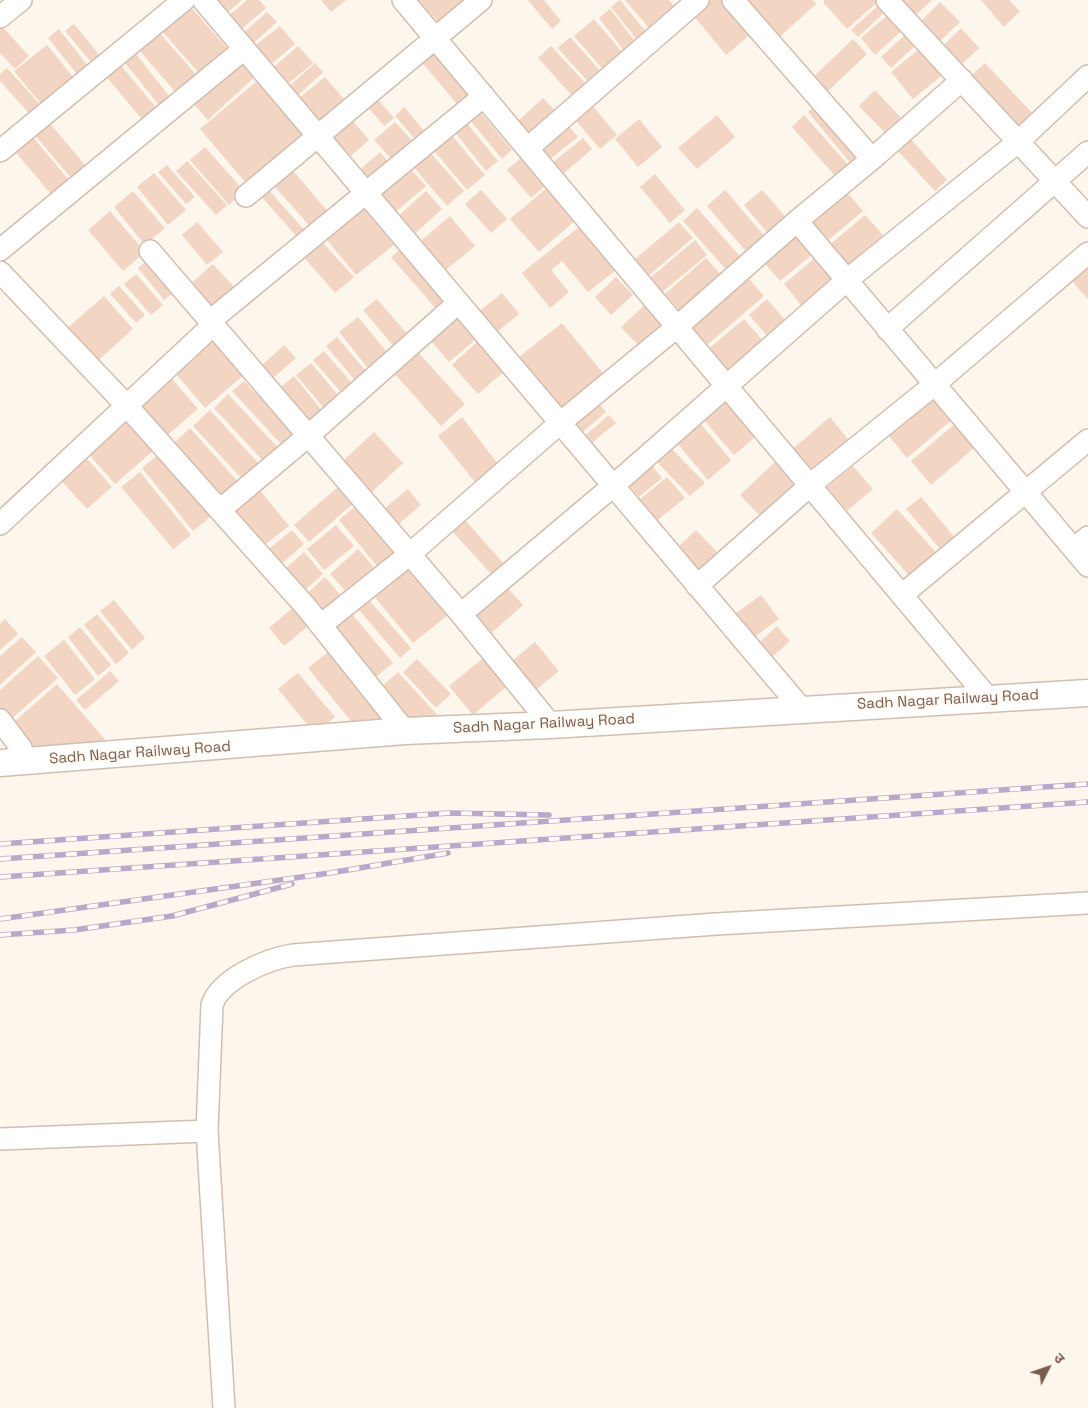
<!DOCTYPE html>
<html>
<head>
<meta charset="utf-8">
<style>
	body { margin:0 }
	#map { position:relative; width:1088px; height:1408px; overflow:hidden; background:#fdf6ec; font-family:"Space Grotesk","Noto Sans Devanagari",sans-serif }
	canvas { display:block }
	.north { position:absolute; left:1023px; top:1343px; width:50px; height:50px; -webkit-text-stroke:4px #fffaf3; paint-order:stroke; rotate:49deg; font-size:14px; font-weight:700; line-height:20px; text-align:center; color:#7a5c4d }
	.north::after { content:''; display:block; margin:auto; width:18px; height:22px; background:#7a5c4d; clip-path:polygon(50% 0,100% 100%,50% 72%,0 100%) }
</style>
</head>
<body>
<div id="map">
<canvas width="1088" height="1408"></canvas>
<div class="north">उ</div>
</div>
<script>
const context = document.querySelector('canvas').getContext('2d');
context.lineJoin = 'round';
function fill(path, color) { context.fillStyle = color; context.fill(path, 'evenodd'); }
function stroke(path, color, width, dash) { context.strokeStyle = color; context.lineWidth = width; context.lineCap = dash ? 'butt' : 'round'; context.setLineDash(dash || []); context.stroke(path); }
function drawText(font, color, halo, rows, align = 'center') {
  context.font = font + ' "Space Grotesk",sans-serif'; context.lineWidth = 4; context.setLineDash([]); context.textBaseline = 'middle'; context.strokeStyle = halo; context.fillStyle = color; for (const [text, x, y, turn = 0] of rows) {
    context.save(); context.translate(x, y); context.rotate((+turn || 0) * Math.PI / 180); context.textAlign = isNaN(turn) ? turn : align; if (halo) context.strokeText(text, 0, 0); context.fillText(text, 0, 0); context.restore();
  }
}
const building = new Path2D(`
	M213 0H242L225 15Z
	M247 0H259L266 8 237 33 225 19Z
	M321 0H346L331 12Z
	M418 0H469L442 26Z
	M528 0H544L561 21 552 29Z
	M620 0 651 38 641 45 611 7Z
	M625 0H669L679 12 653 33Z
	M711 0H723L751 34 726 55 693 15Z
	M739 0H813L816 4 775 41Z
	M825 0H880L847 29 823 2Z
	M894 0H932L911 19Z
	M981 0H1009L1020 11 1004 27Z
	M882 2 888 9 858 37 851 30Z
	M940 2 960 22 938 43 918 24Z
	M189 5 233 55 205 80 161 30Z
	M610 9 640 48 629 57 599 18Z
	M267 12 277 22 249 47 240 36Z
	M891 12 905 28 875 55 861 38Z
	M594 19 626 57 606 73 574 36Z
	M0 24 29 56 15 69 0 53Z
	M74 24 104 61 96 68 65 31Z
	M280 26 295 44 268 67 252 48Z
	M961 28 979 48 959 67 941 48Z
	M59 29 91 70 81 79 48 38Z
	M157 30 200 79 180 97 137 48Z
	M908 32 918 43 891 68 881 57Z
	M570 37 602 73 590 84 558 48Z
	M853 39 867 54 824 95 810 80Z
	M47 45 78 83 46 110 14 71Z
	M924 45 946 72 913 99 891 72Z
	M298 46 313 63 282 89 268 72Z
	M551 46 590 88 577 101 538 58Z
	M433 48 475 99 462 110 420 60Z
	M132 49 174 102 163 110 121 58Z
	M240 55 258 74 208 120 190 100Z
	M118 62 160 112 146 124 104 74Z
	M315 63 323 72 294 99 285 90Z
	M985 63 1035 116 1017 133 966 80Z
	M7 68 44 109 34 119 0 81V74Z
	M325 77 349 105 317 132 293 103Z
	M257 81 308 142 251 189 200 129Z
	M875 90 905 122 889 137 859 106Z
	M375 96 394 118 384 126 365 104Z
	M543 98 559 115 532 140 516 123Z
	M590 103 617 135 600 149 573 117Z
	M816 105 860 158 852 165 808 112Z
	M404 107 431 139 422 147 395 116Z
	M476 107 512 150 502 159 466 115Z
	M717 115 735 137 697 169 678 148Z
	M804 115 849 166 837 178 792 127Z
	M349 116 369 140 345 161 324 136Z
	M639 119 662 147 638 167 615 139Z
	M464 120 498 161 486 171 453 130Z
	M48 121 91 172 77 185 33 133Z
	M395 122 418 147 397 165 374 140Z
	M566 123 578 137 545 163 534 149Z
	M448 131 485 175 467 190 430 146Z
	M31 135 74 186 57 201 13 149Z
	M583 138 592 149 557 179 547 167Z
	M910 138 947 180 935 191 897 150Z
	M205 147 244 191 229 205 190 160Z
	M428 150 464 191 447 206 411 164Z
	M380 152 391 165 367 187 355 174Z
	M522 157 546 185 531 198 507 170Z
	M187 161 227 205 216 215 176 171Z
	M167 165 195 197 186 204 158 172Z
	M288 165 331 215 313 230 270 181Z
	M408 166 426 186 392 215 375 196Z
	M154 173 186 210 168 225 137 187Z
	M655 174 685 210 670 223 640 187Z
	M266 187 306 232 298 238 258 193Z
	M548 187 576 220 539 252 510 219Z
	M844 189 863 211 825 243 806 221Z
	M481 190 507 219 491 233 465 204Z
	M725 190 768 240 750 256 707 206Z
	M762 190 789 221 770 236 744 205Z
	M133 191 165 228 145 245 114 207Z
	M426 191 442 209 411 237 395 219Z
	M359 202 394 245 356 275 321 233Z
	M697 208 745 262 731 275 683 221Z
	M110 211 145 252 123 271 88 230Z
	M865 215 883 235 845 268 827 247Z
	M450 216 475 246 441 274 416 245Z
	M197 222 223 252 207 265 182 235Z
	M679 222 693 238 648 276 635 259Z
	M580 226 616 270 588 292 562 261 551 270 569 292 550 308 522 273Z
	M794 233 813 254 780 281 762 260Z
	M319 238 354 277 335 293 301 254Z
	M695 240 707 255 662 292 650 278Z
	M403 247 448 299 437 310 391 257Z
	M817 256 839 283 805 310 784 284Z
	M150 258 177 290 164 300 138 268Z
	M706 258 722 276 681 312 665 294Z
	M213 264 236 289 210 313 187 287Z
	M1088 265V299L1071 280Z
	M136 274 163 305 151 315 124 284Z
	M746 275 764 296 707 345 688 324Z
	M616 277 633 295 611 315 595 297Z
	M119 286 145 315 136 323 110 294Z
	M502 293 519 314 496 333 478 312Z
	M104 296 133 329 95 363 66 329Z
	M377 299 410 337 396 349 363 310Z
	M767 299 786 321 768 337 749 315Z
	M647 303 666 323 640 347 621 327Z
	M458 310 480 336 449 362 427 336Z
	M358 317 391 357 372 373 339 332Z
	M744 319 765 343 727 375 706 351Z
	M562 323 606 377 560 415 515 360Z
	M211 334 245 374 205 408 171 368Z
	M337 337 370 376 359 385 326 346Z
	M480 339 507 369 478 394 452 365Z
	M284 345 296 358 274 377 262 365Z
	M324 351 356 388 345 397 313 360Z
	M417 351 465 404 441 426 394 373Z
	M311 363 339 396 324 408 296 375Z
	M167 373 198 409 165 437 134 401Z
	M294 376 323 412 307 425 278 389Z
	M244 381 293 433 281 444 232 391Z
	M722 392 759 434 734 455 698 413Z
	M228 394 281 451 266 464 214 408Z
	M934 395 954 418 907 458 888 435Z
	M595 399 606 412 578 436 567 423Z
	M210 410 260 465 243 480 193 426Z
	M609 415 616 423 588 446 581 439Z
	M123 417 153 451 115 484 85 450Z
	M462 417 501 468 478 486 438 436Z
	M695 417 731 460 708 480 672 437Z
	M830 417 851 443 811 476 790 451Z
	M955 424 975 447 931 485 911 461Z
	M190 428 240 484 221 500 172 445Z
	M374 432 403 463 370 494 341 463Z
	M666 443 705 483 690 496 652 457Z
	M164 450 215 513 193 531 142 468Z
	M82 453 112 487 87 509 57 476Z
	M646 458 662 478 639 497 623 477Z
	M775 462 798 487 763 519 740 495Z
	M853 466 873 489 847 511 827 487Z
	M140 472 191 535 173 549 121 487Z
	M667 477 685 498 656 521 639 500Z
	M340 485 355 502 309 542 294 525Z
	M258 488 289 526 259 549 229 511Z
	M408 489 421 505 393 529 379 513Z
	M921 497 961 545 947 557 906 509Z
	M359 503 397 550 377 566 339 520Z
	M897 509 941 558 915 582 871 533Z
	M464 519 505 565 493 576 451 530Z
	M336 525 354 546 324 570 307 549Z
	M292 530 304 544 277 568 264 553Z
	M696 530 719 554 697 575 674 551Z
	M358 549 378 572 350 596 330 574Z
	M304 552 323 574 297 597 278 575Z
	M410 565 449 614 413 643 373 595Z
	M325 577 342 597 317 619 300 600Z
	M504 584 523 605 490 634 471 613Z
	M761 595 779 619 753 638 735 614Z
	M114 600 145 638 132 650 100 611Z
	M369 600 411 648 400 658 358 609Z
	M298 603 313 622 284 646 269 628Z
	M97 614 129 653 116 664 84 625Z
	M352 614 393 663 371 681 331 632Z
	M5 619 18 634 0 650V624Z
	M777 626 790 641 771 658 758 644Z
	M80 627 111 665 98 676 68 637Z
	M22 637 36 652 0 685V656Z
	M64 640 95 679 75 695 44 656Z
	M535 642 559 671 531 694 507 665Z
	M332 649 393 724 359 731 308 668Z
	M488 654 512 682 473 715 449 686Z
	M38 656 58 678 10 720 0 708V690Z
	M417 659 451 694 436 708 403 672Z
	M110 671 119 681 85 710 76 700Z
	M398 672 444 722 408 725 378 690Z
	M298 673 335 717 315 734 278 689Z
	M57 684 108 743 37 752 12 724Z`);
const minor = new Path2D(`
	M203 0 801 708
	M403 0 988 698
	M733 0 872 159
	M887 0 1088 217
	M0 17 21 0
	M528 148 698 0
	M0 151 184 0
	M246 196 481 0
	M797 221 1088 566
	M0 250 244 49
	M150 251 461 614 551 725
	M0 272 127 406 307 608 405 731
	M210 321 484 96
	M887 329 1088 152
	M220 510 308 436 458 303
	M0 524 213 325
	M1074 549 1088 537
	M697 586 815 481 935 384 1088 253
	M902 595 1088 440
	M461 614 613 486 847 280 1019 141 1088 76
	M321 625 410 554 560 423 678 326 797 221 872 159 962 80
	M0 720 21 748 25 762
	M0 1139 207 1131
	M224 1408 207 1131 212 1005C220 979 267 959 293 955L716 924 1088 903`);
const tertiary = new Path2D(`
	M0 763 405 731 551 725 1088 693`);
const rail = new Path2D(`
	M0 844 449 813 549 815
	M0 859 1088 784
	M0 877 1088 802
	M0 919 330 873 448 853
	M0 935 74 930 172 916 292 884`);
const streetNames = [
	["Sadh Nagar Railway Road",948,700,-3],
	["Sadh Nagar Railway Road",544,724,-3],
	["Sadh Nagar Railway Road",140,753,-4]
];
fill(building, '#f3d5c3');
stroke(minor, '#d1beb0', 24);
stroke(tertiary, '#d1beb0', 29);
stroke(minor, '#fff', 21);
stroke(tertiary, '#fff', 26);
stroke(rail, '#b9a8c9', 5.5);
stroke(rail, '#fffaf3', 4, [11]);
drawText('15px', '#7a5c4d', '#fffaf3', streetNames);
</script>
</body>
</html>
